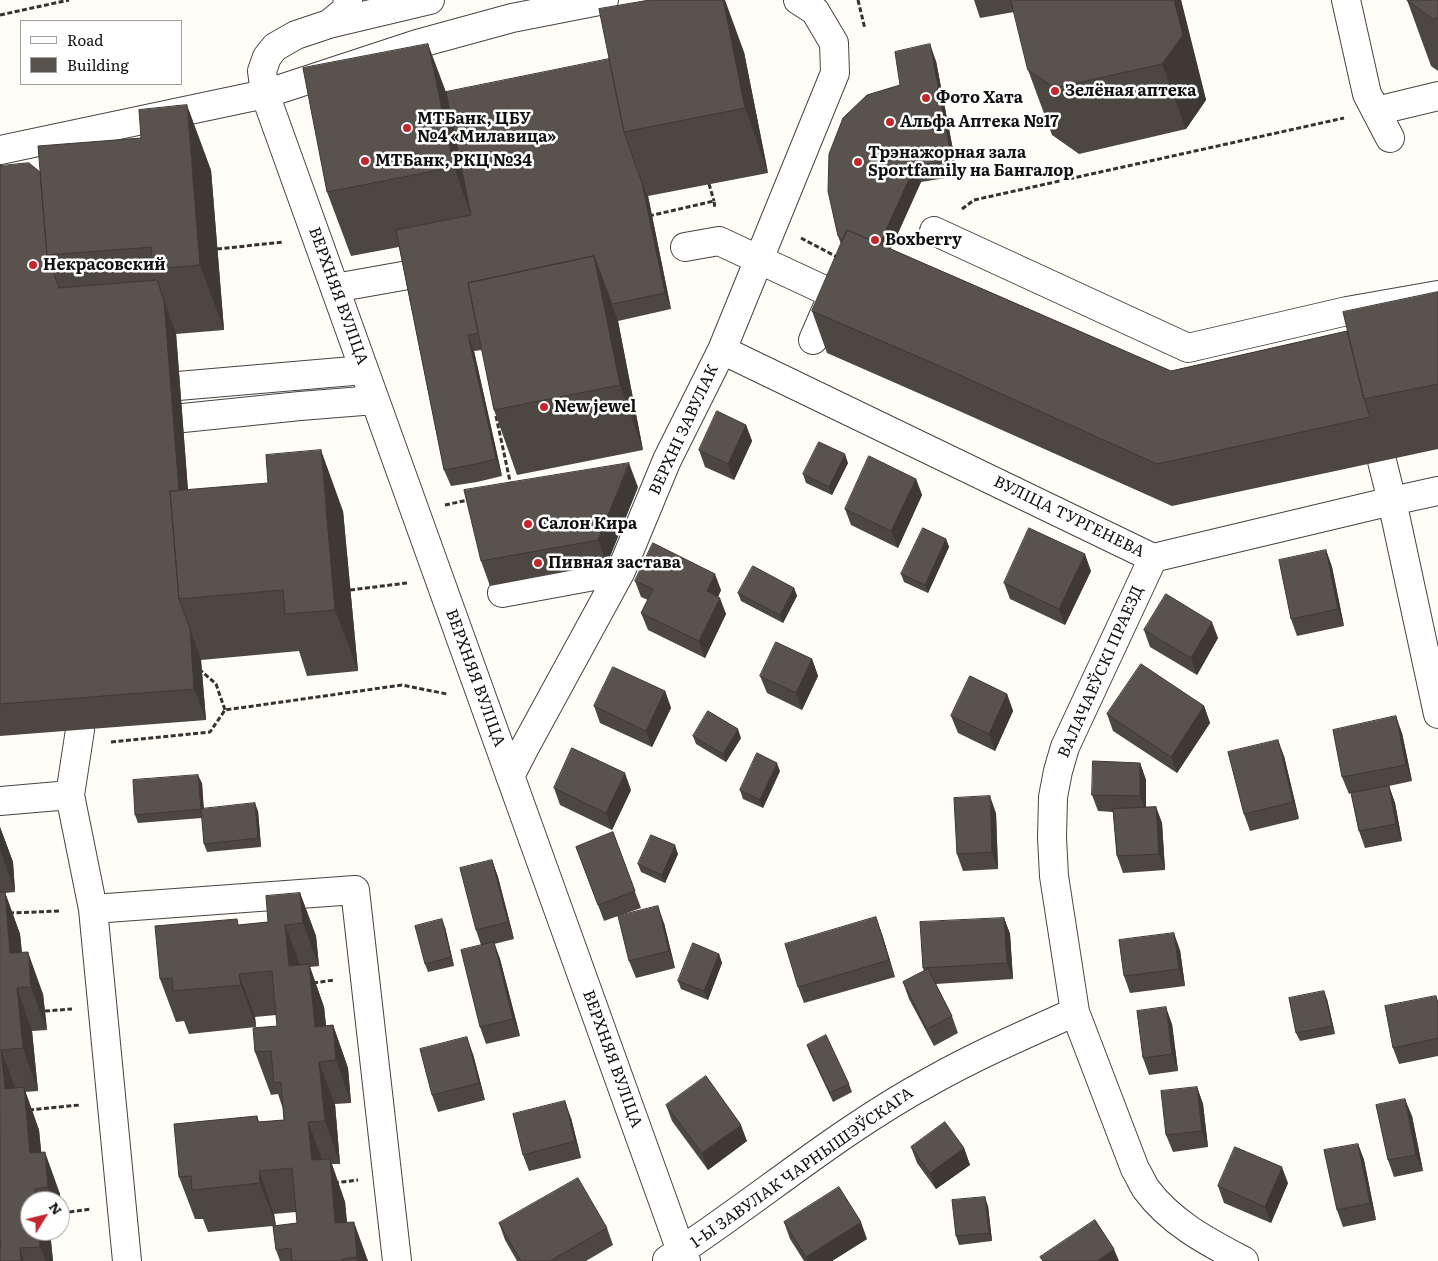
<!DOCTYPE html>
<html>
<head>
<meta charset="utf-8">
<style>
	body { margin:0 }
	#map { position:relative; width:1438px; height:1261px; overflow:hidden; background:#fffdf5; font-family:Literata,serif }
	canvas { display:block }
	.legend { position:absolute; left:20px; top:20px; width:162px; height:65px; box-sizing:border-box; background:#fff; border:1px solid #a0a0a0; margin:0; padding:6px 9px; list-style:none; font-size:15px; color:#111 }
	.legend li { display:flex; align-items:center; gap:10px; height:25px }
	.legend b { width:25px; border:1px solid #a0a0a0 }
	.north { position:absolute; left:20px; top:1191px; width:50px; height:50px; box-sizing:border-box; background:#fff; border:1px solid #a0a0a0; border-radius:50%; rotate:54deg; font-size:14px; font-weight:700; line-height:20px; text-align:center; color:#111 }
	.north::after { content:''; display:block; margin:auto; width:18px; height:22px; background:#c4262e; clip-path:polygon(50% 0,100% 100%,50% 72%,0 100%) }
</style>
</head>
<body>
<div id="map">
<canvas width="1438" height="1261"></canvas>
<ul class="legend">
<li><b style="height:6px;background:#fff"></b>Road</li>
<li><b style="height:14px;background:#5a524d"></b>Building</li>
</ul>
<div class="north">N</div>
</div>
<script>
const context = document.querySelector('canvas').getContext('2d');
context.lineJoin = 'round';
function stroke(path, color, width, dash) { context.strokeStyle = color; context.lineWidth = width; context.lineCap = dash ? 'butt' : 'round'; context.setLineDash(dash || []); context.stroke(path); }
function fill(path, color) { context.fillStyle = color; context.fill(path, 'evenodd'); }
function drawText(font, color, halo, rows, align = 'center') {
  context.font = font + ' Literata,serif'; context.lineWidth = 5; context.setLineDash([]); context.textBaseline = 'middle'; context.strokeStyle = halo; context.fillStyle = color; for (const [text, x, y, turn = 0] of rows) {
    context.save(); context.translate(x, y); context.rotate((+turn || 0) * Math.PI / 180); context.textAlign = isNaN(turn) ? turn : align; if (halo) context.strokeText(text, 0, 0); context.fillText(text, 0, 0); context.restore();
  }
}
const path = new Path2D(`
	M858 0 865 29
	M0 15 69 0
	M709 184 714 201
	M962 209 974 200 1344 118
	M649 216 714 201 715 209
	M801 238 837 257
	M217 249 284 242
	M496 416 511 486
	M445 505 468 500
	M350 590 407 583
	M199 669 216 684 225 710
	M111 742 210 732 225 710 402 685 447 694
	M9 913 61 911
	M313 983 334 980
	M45 1011 72 1009
	M29 1110 80 1105
	M334 1183 358 1180
	M62 1213 91 1209`);
const minor = new Path2D(`
	M348 0 346 10 329 24 296 35 275 47 267 57 262 71 265 94 681 1251 686 1261
	M1346 0 1367 94 1390 138
	M329 24 430 0
	M1376 111 1438 96
	M0 150 265 94 417 44 512 18 604 0
	M934 231 1188 348 1347 311 1438 295
	M685 247 719 241 833 294 813 340
	M335 288 408 275
	M722 350 1153 558 1392 501 1438 491
	M143 389 364 370
	M183 418 300 406 375 400
	M1382 461 1392 501 1438 714
	M1153 558 1065 747 1058 771 1053 797 1052 838 1054 876 1075 1012 1135 1169C1139 1175 1142 1183 1146 1189 1171 1223 1208 1242 1244 1261
	M502 593 621 571
	M510 776 525 747 621 571 667 460 722 350 835 73 834 43 815 11 798 0
	M70 795 80 730
	M0 801 70 795 93 909 127 1261
	M93 909 355 890 397 1261
	M667 1260C756 1202 837 1132 931 1081 977 1055 1026 1034 1075 1012`);
const wall = new Path2D(`
	M974 0H1181L1206 100 1186 129 1079 154 1052 135 1028 70 1014 12 980 18Z
	M1407 0H1438V71L1431 66Z
	M744 52 768 173 648 196 671 309 618 321 643 450 517 475 494 410 482 350 474 351 502 476 477 482 451 486 444 470 399 247 351 256 327 192 446 92Z
	M936 61 958 176 921 182 891 249 1171 371 1347 331 1438 292V449L1172 506 957 410 827 353 812 311 841 244 838 236 900 85Z
	M0 166 40 172 211 170 224 330 176 334V333L188 490 343 511 358 671 307 676 299 651 201 660 206 720 0 736Z
	M746 425 752 441 734 480 705 467 699 450Z
	M848 463 832 495 806 483 803 474Z
	M916 479 922 495 898 548 851 525 845 509Z
	M638 487 607 564 490 586 481 561Z
	M946 539 949 547 928 593 904 582 901 574Z
	M1326 550 1332 567 1344 626 1297 636 1291 619Z
	M1091 571 1065 625 1010 599 1004 583Z
	M635 581 721 590 718 597 726 614 705 658 648 630 641 613 648 600 641 597Z
	M794 588 797 596 783 623 741 601 738 593Z
	M1144 630 1218 638 1197 675 1150 647Z
	M812 659 818 676 802 710 767 693 760 676Z
	M665 691 671 708 652 747 600 723 594 706Z
	M1007 694 1013 711 995 751 958 733 951 716Z
	M1204 706 1210 723 1177 773 1113 731 1107 714Z
	M1402 733 1412 781 1389 786 1395 803 1402 841 1365 848 1359 831 1351 793 1349 794 1342 777Z
	M693 736 741 738 726 762 696 744Z
	M1284 756 1299 819 1250 831 1244 814Z
	M1140 763 1146 780V807H1156L1162 823 1165 870 1123 873 1117 856 1113 812 1098 811 1092 795Z
	M780 771 763 808 743 799 740 790Z
	M202 783 204 809 258 811 261 847 207 852 204 844 202 818 138 823 135 815Z
	M554 788 631 790 612 830 560 805Z
	M996 813 998 869 963 871 957 854Z
	M0 827 13 862 15 892 5 893 20 934 22 952 43 994 47 1030 32 1031 38 1091 25 1092 39 1130 41 1152 60 1194 63 1230 60 1231V1201H30V1231H56L50 1232 53 1261H0Z
	M613 832 641 908 604 921 576 847Z
	M678 854 665 883 641 872 638 864Z
	M492 860 498 877 514 939 494 944 500 959 520 1036 486 1044 480 1027 481 945 476 930Z
	M300 893 316 936 319 966 310 967 324 1007 326 1026 333 1025 348 1068 351 1103 335 1104 340 1164H332L345 1202 347 1222 368 1261H280L276 1250 273 1226 208 1232 203 1219H195L179 1177 257 1116 259 1122 284 1120 283 1109 278 1094 271 1095 255 1052 277 1026 276 1015 255 1017 256 1027 189 1034 184 1021 176 1022 160 979 240 925 268 922ZM296 1212 297 1223 276 1226 274 1214Z
	M1004 918 1010 934 1013 979 936 984 952 1016 958 1033 934 1046 909 999 903 982 924 971 923 968Z
	M664 923 675 968 636 978 629 961Z
	M445 927 454 966 428 972 425 964Z
	M882 934 895 977 804 1003 798 987Z
	M1180 950 1185 986 1130 993 1124 976Z
	M719 954 722 963 708 1000 681 989 678 981Z
	M1327 999 1335 1034 1300 1041 1296 1033Z
	M1438 1000V1056L1399 1064 1393 1048Z
	M1172 1024 1178 1071 1149 1075 1143 1058Z
	M807 1045 849 1084 852 1092 833 1102 810 1053Z
	M473 1054 485 1100 438 1112 432 1095Z
	M1197 1087 1203 1104 1208 1147 1173 1152 1166 1135Z
	M666 1105 747 1141 708 1170 672 1121Z
	M1412 1116 1423 1171 1394 1177 1388 1160Z
	M571 1118 581 1158 529 1171 523 1155Z
	M1358 1144 1364 1160 1376 1220 1343 1227 1337 1210Z
	M911 1147 964 1148 970 1165 936 1189 917 1163Z
	M1288 1183 1271 1223 1224 1203 1218 1186Z
	M988 1206 992 1241 959 1245 956 1236Z
	M784 1222 867 1239 832 1261H804L790 1239Z
	M499 1223 607 1228 613 1245 586 1261H517L505 1240Z`);
const shadedWall = new Path2D(`
	M723 0H725L744 52 768 173 745 108Z
	M1174 0H1181L1206 100 1186 129 1162 64Z
	M428 44 452 108 477 232 454 167Z
	M930 44 936 61 958 176 952 160Z
	M187 105 211 170 224 330 200 265Z
	M915 166 921 182 887 257 881 241Z
	M642 183 648 196 671 309 665 293Z
	M594 256 618 321 643 450 620 385Z
	M164 301 176 333 196 597 187 598Z
	M468 335 474 351 502 476 496 459Z
	M746 425 752 441 734 480 728 464Z
	M321 450 343 511 358 671 335 610Z
	M845 454 848 463 832 495 829 487Z
	M629 463 638 487 607 564 598 540Z
	M916 479 922 495 898 548 891 531Z
	M946 539 949 547 928 593 925 585Z
	M1326 550 1332 567 1344 626 1338 609Z
	M1085 554 1091 571 1065 625 1059 609Z
	M715 574 721 590 713 608 707 591Z
	M794 588 797 596 783 623 780 615Z
	M720 598 726 614 705 658 699 641Z
	M1212 622 1218 638 1197 675 1191 658Z
	M190 629 201 660 206 720 194 689Z
	M812 659 818 676 802 710 796 693Z
	M665 691 671 708 652 747 646 731Z
	M1007 694 1013 711 995 751 989 734Z
	M1204 706 1210 723 1177 773 1171 757Z
	M1396 716 1402 733 1412 781 1406 765Z
	M738 729 741 738 726 762 723 754Z
	M1278 740 1284 756 1299 819 1293 802Z
	M777 763 780 771 763 808 760 800Z
	M1140 763 1146 780V813L1140 796Z
	M625 773 631 790 612 830 606 813Z
	M198 775 202 783 204 818 201 809Z
	M1389 786 1395 803 1402 841 1396 824Z
	M990 796 996 813 998 869 992 852Z
	M255 803 258 811 261 847 258 838Z
	M1156 807 1162 823 1165 870 1159 854Z
	M0 827 13 862 15 892 0 850Z
	M675 845 678 854 665 883 662 875Z
	M492 860 498 877 514 939 508 922Z
	M5 892 20 934 25 988 10 953Z
	M300 893 316 936 319 966 303 923Z
	M658 906 664 923 675 968 669 951Z
	M876 917 882 934 895 977 889 960Z
	M1004 918 1010 934 1013 979 1007 963Z
	M442 919 445 927 454 966 451 957Z
	M285 925 301 967 289 966Z
	M1174 933 1180 950 1185 986 1179 969Z
	M494 942 500 959 520 1036 513 1019Z
	M28 952 43 994 47 1030 31 987Z
	M719 954 722 963 708 1000 704 991Z
	M309 964 324 1007 330 1061 315 1027Z
	M239 974 255 1017 256 1027 241 985Z
	M17 988 32 1031 38 1091 23 1048Z
	M1324 991 1327 999 1335 1034 1332 1026Z
	M1166 1007 1172 1024 1178 1071 1172 1054Z
	M333 1025 348 1068 351 1103 336 1060Z
	M467 1037 473 1054 485 1100 479 1083Z
	M1 1050 17 1093 5 1089Z
	M319 1062 335 1104 340 1164 325 1121Z
	M24 1087 39 1130 45 1188 30 1153Z
	M1197 1087 1203 1104 1208 1147 1202 1131Z
	M1405 1099 1412 1116 1423 1171 1416 1155Z
	M565 1101 571 1118 581 1158 575 1141Z
	M308 1122 324 1165 312 1160Z
	M741 1125 747 1141 708 1170 702 1153Z
	M1358 1144 1364 1160 1376 1220 1370 1203Z
	M964 1148 970 1165 936 1189 930 1173Z
	M45 1152 60 1194 63 1230 60 1221V1201H53L48 1187Z
	M330 1159 345 1202 350 1258 335 1223Z
	M1282 1167 1288 1183 1271 1223 1265 1207Z
	M259 1171 274 1214 276 1226 260 1183Z
	M35 1189 39 1201H36Z
	M985 1197 988 1206 992 1241 989 1233Z
	M354 1222 368 1261H358L357 1257Z
	M861 1222 867 1239 832 1261H808L806 1257Z
	M39 1231H50L53 1261H46L40 1247Z
	M20 1248 24 1261H21Z
	M1114 1249 1119 1261H1097Z`);
const building = new Path2D(`
	M650 0H723L745 108 624 132 599 9Z
	M1011 0H1174L1183 35 1162 64 1055 88 1028 70Z
	M1407 0H1438V18L1433 19Z
	M428 44 454 167 327 192 303 68Z
	M930 44 952 160 915 166 881 241 875 242 847 230 843 240 838 236 828 191 829 154 843 118 867 95 900 85 895 52Z
	M609 59 624 132 642 183 665 293 612 304 594 256 468 283 478 333 468 335 496 459 471 465 444 470 396 230 471 215 446 92Z
	M187 105 200 265 153 269 151 247 47 255 38 146 141 138 139 110Z
	M29 163 40 172 47 255 59 288 157 280 164 301 179 491H170L179 599 190 629 194 689 0 704V166Z
	M847 230 1171 371 1347 331 1364 399 1370 417 1157 464 942 367 812 311Z
	M594 256 620 385 494 410 468 283Z
	M1438 292V384L1364 399 1343 312Z
	M717 411 746 425 728 464 699 450Z
	M819 442 845 454 829 487 803 474Z
	M321 450 335 610 285 614 283 590 179 599 170 491 268 483 266 455Z
	M869 456 916 479 891 531 845 509Z
	M629 463 598 540 481 561 464 490Z
	M923 528 946 539 925 585 901 574Z
	M1029 528 1085 554 1059 609 1004 583Z
	M653 543 715 574 707 591 720 598 699 641 641 613 653 589 635 581Z
	M1326 550 1338 609 1291 619 1279 560Z
	M753 566 794 588 780 615 738 593Z
	M1166 594 1212 622 1191 658 1144 630Z
	M776 642 812 659 796 693 760 676Z
	M1141 664 1204 706 1171 757 1107 714Z
	M613 667 665 691 646 731 594 706Z
	M970 676 1007 694 989 734 951 716Z
	M708 711 738 729 723 754 693 736Z
	M1396 716 1406 765 1342 777 1333 730Z
	M1278 740 1293 802 1244 814 1228 752Z
	M572 748 625 773 606 813 554 788Z
	M757 753 777 763 760 800 740 790Z
	M1093 761 1140 763V796L1092 795Z
	M198 775 201 809 135 815 133 780Z
	M1389 786 1396 824 1359 831 1351 793Z
	M990 796 992 852 957 854 954 798Z
	M255 803 258 838 204 844 201 809Z
	M1156 807 1159 854 1117 856 1113 809Z
	M613 832 635 891 598 905 576 847Z
	M651 835 675 845 662 875 638 864Z
	M492 860 508 922 476 930 460 868Z
	M0 892H5L10 953 28 952 31 987 17 988 23 1048 1 1050 5 1089 24 1087 30 1153 45 1152 48 1187 35 1189 36 1201H30V1231H39L40 1247 20 1248 21 1261H0V1247H1L0 1238Z
	M300 893 303 923 285 925 289 966 309 964 315 1027 333 1025 336 1060 319 1062 325 1121 308 1122 312 1160 330 1159 335 1223 354 1222 357 1257 342 1259V1261H292L291 1248 276 1250 273 1226 297 1223 292 1168 259 1171 260 1183 192 1190 191 1176 179 1177 174 1124 257 1116 258 1122 284 1120 281 1082 274 1083 271 1051 255 1052 253 1028 277 1026 272 971 239 974 241 985 173 991 172 978 160 979 155 926 237 919 238 925 268 922 266 896Z
	M658 906 669 951 629 961 618 916Z
	M876 917 889 960 798 987 785 944Z
	M1004 918 1007 963 923 968 920 922Z
	M442 919 451 957 425 964 415 926Z
	M1174 933 1179 969 1124 976 1119 940Z
	M494 942 513 1019 480 1027 461 950Z
	M693 943 719 954 704 991 678 981Z
	M928 969 952 1016 927 1029 903 982Z
	M1324 991 1332 1026 1296 1033 1289 998Z
	M1436 996 1438 1003V1038L1393 1048 1385 1006Z
	M1166 1007 1172 1054 1143 1058 1137 1011Z
	M826 1035 849 1084 830 1093 807 1045Z
	M467 1037 479 1083 432 1095 420 1049Z
	M706 1076 741 1125 702 1153 666 1105Z
	M1197 1087 1202 1131 1166 1135 1161 1091Z
	M1405 1099 1416 1155 1388 1160 1376 1105Z
	M565 1101 575 1141 523 1155 513 1114Z
	M945 1122 964 1148 930 1173 911 1147Z
	M1358 1144 1370 1203 1337 1210 1324 1150Z
	M1235 1147 1282 1167 1265 1207 1218 1186Z
	M578 1178 607 1228 550 1261H521L499 1223Z
	M839 1187 861 1222 806 1257 784 1222Z
	M985 1197 989 1233 956 1236 952 1200Z
	M1095 1220 1114 1249 1097 1261H1043L1040 1257Z`);
const markers = [
	[1055,91,5,"#c4262e"],
	[926,98,5,"#c4262e"],
	[890,122,5,"#c4262e"],
	[407,128,5,"#c4262e"],
	[365,161,5,"#c4262e"],
	[858,162,5,"#c4262e"],
	[875,240,5,"#c4262e"],
	[33,265,5,"#c4262e"],
	[544,407,5,"#c4262e"],
	[528,524,5,"#c4262e"],
	[538,563,5,"#c4262e"]
];
const poiNames = [
	["Зелёная аптека",1065,91],
	["Фото Хата",936,98],
	["МТБанк, ЦБУ",417,119],
	["№4 «Милавица»",417,137],
	["Альфа Аптека №17",900,122],
	["Трэнажорная зала",868,153],
	["Sportfamily на Бангалор",868,171],
	["МТБанк, РКЦ №34",375,161],
	["Boxberry",885,240],
	["Некрасовский",43,265],
	["New jewel",554,407],
	["Салон Кира",538,524],
	["Пивная застава",548,563]
];
const streetNames = [
	["ВЕРХНЯЯ ВУЛІЦА",338,296,70],
	["ВЕРХНІ ЗАВУЛАК",684,430,-65],
	["ВУЛІЦА ТУРГЕНЕВА",1069,517,26],
	["ВАЛАЧАЕЎСКІ ПРАЕЗД",1101,672,-66],
	["ВЕРХНЯЯ ВУЛІЦА",475,678,70],
	["ВЕРХНЯЯ ВУЛІЦА",612,1059,70],
	["1-Ы ЗАВУЛАК ЧАРНЫШЭЎСКАГА",802,1168,-35]
];
stroke(minor, '#444', 30);
stroke(path, '#333', 3, [5, 2.5]);
stroke(minor, '#fff', 28);
fill(wall, '#4d4742');
fill(shadedWall, '#3f3936');
fill(building, '#5a524d');
stroke(building, '#3f3936', 1);
for (const [x, y, r, color] of markers) { const dot = new Path2D(); dot.arc(x, y, r, 0, 2 * Math.PI); context.fillStyle = color; context.fill(dot); stroke(dot, '#fff', 2); }
drawText('bold 16px', '#111', '#fff', poiNames, 'left');
drawText('16px', '#111', '#fff', streetNames);
</script>
</body>
</html>
